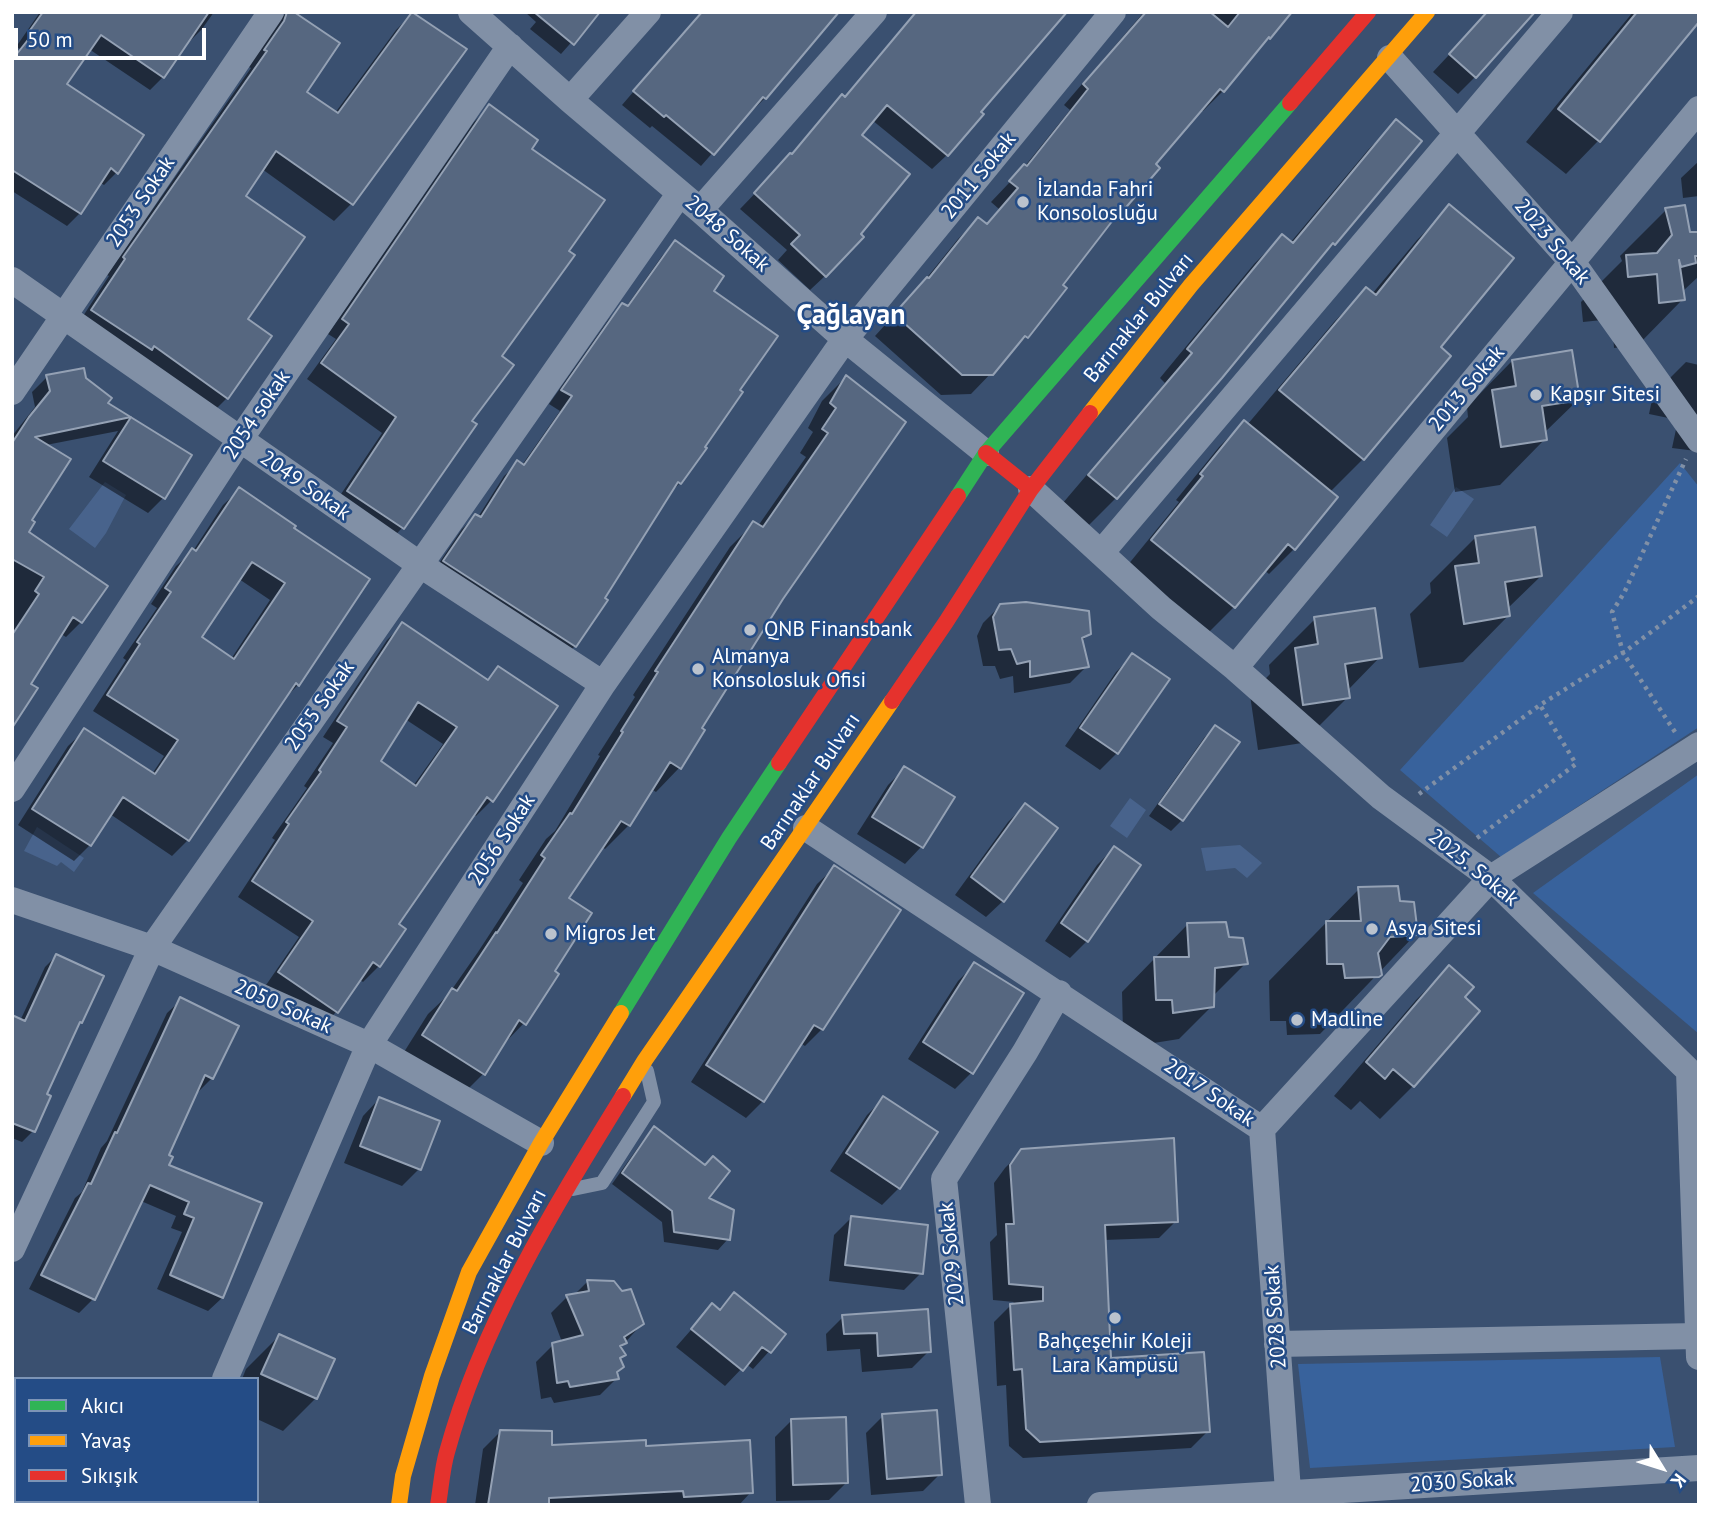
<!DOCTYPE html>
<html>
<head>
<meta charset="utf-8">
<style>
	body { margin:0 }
	#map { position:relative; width:1711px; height:1517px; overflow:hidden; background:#3a5070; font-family:"PT Sans",sans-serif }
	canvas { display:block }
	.frame { position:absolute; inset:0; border:14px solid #fff; pointer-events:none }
	.legend { position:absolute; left:14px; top:1377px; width:245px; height:126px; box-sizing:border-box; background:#244c86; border:2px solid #7c94b6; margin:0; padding:9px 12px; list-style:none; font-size:21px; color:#fff }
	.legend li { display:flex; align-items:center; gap:14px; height:35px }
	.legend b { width:35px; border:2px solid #7c94b6 }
	.north { position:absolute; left:1627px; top:1433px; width:70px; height:70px; -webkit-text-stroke:5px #244c86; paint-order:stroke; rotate:128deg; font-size:19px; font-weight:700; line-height:28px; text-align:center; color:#fff }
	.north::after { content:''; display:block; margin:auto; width:24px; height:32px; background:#fff; clip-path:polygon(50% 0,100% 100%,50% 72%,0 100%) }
	.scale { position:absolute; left:14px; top:28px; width:192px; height:32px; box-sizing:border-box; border:4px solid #fff; border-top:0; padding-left:9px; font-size:21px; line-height:24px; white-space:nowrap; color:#fff; -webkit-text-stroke:5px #244c86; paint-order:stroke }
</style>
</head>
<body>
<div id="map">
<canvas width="1711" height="1517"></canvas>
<div class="frame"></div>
<ul class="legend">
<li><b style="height:9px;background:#30b455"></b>Akıcı</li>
<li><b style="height:9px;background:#ff9f0a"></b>Yavaş</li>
<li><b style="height:9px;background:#e5322d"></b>Sıkışık</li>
</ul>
<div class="north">K</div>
<div class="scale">50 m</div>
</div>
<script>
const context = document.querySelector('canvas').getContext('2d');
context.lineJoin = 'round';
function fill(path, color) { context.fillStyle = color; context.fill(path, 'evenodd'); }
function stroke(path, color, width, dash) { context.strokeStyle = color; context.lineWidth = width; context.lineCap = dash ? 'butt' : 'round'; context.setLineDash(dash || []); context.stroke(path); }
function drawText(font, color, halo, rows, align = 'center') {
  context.font = font + ' "PT Sans",sans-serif'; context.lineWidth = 5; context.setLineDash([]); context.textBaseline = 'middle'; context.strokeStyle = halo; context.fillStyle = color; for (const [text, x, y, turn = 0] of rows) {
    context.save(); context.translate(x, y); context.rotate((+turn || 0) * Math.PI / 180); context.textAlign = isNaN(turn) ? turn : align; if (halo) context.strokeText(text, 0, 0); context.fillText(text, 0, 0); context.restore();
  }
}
const green = new Path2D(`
	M1680 463 1699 487V727L1501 857 1400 770Z
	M1699 774V1034L1533 893Z
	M1660 1357 1675 1447 1310 1468 1298 1364Z`);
const water = new Path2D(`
	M105 482 126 495 106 533 95 548 69 529Z
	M1456 487 1474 499 1447 537 1430 525Z
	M1130 798 1146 810 1127 838 1110 826Z
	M37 827 84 858 74 872 61 862 57 866 24 851Z
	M1240 845 1262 863 1247 878 1235 868 1206 871 1201 848Z`);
const shadow = new Path2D(`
	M40 12H214L202 29 189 42 188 41 163 77 150 90 89 49 64 84 117 172 104 185 99 182 80 213 67 226 12 191V59L20 49 16 47Z
	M287 12H291L305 93 335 113 396 30 413 13 465 49 351 204 334 221 262 169 243 196 246 319 227 398 210 415 76 327 109 276 107 275 251 68 249 67 272 27Z
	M525 12H598L561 54 530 29 536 22Z
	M702 12 765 98 753 110 751 109 701 166 652 126 650 128 622 105Z
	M1144 12H1289L1223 91 1203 111 1200 109 1153 164 1121 211 1106 226 1060 285 1026 337 971 394 941 395 875 336 921 285 958 239 978 219 985 225 999 209 991 202 1025 166 1070 110 1064 105Z
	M1489 12 1475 77 1458 94 1433 72Z
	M1633 12H1699V16L1598 141 1566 174 1526 142Z
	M900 32 979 112 947 155 932 169 872 120 860 135 825 276 810 290 778 260 787 250 740 209 791 156 827 111 842 96 844 98Z
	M489 107 530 149 566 252 499 356 470 421 402 528 388 543 333 506 382 433 307 379 336 339 328 334 474 122Z
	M1396 121 1334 244 1311 267 1116 498 1088 526 1062 504 1165 383 1160 378 1254 264 1282 236 1290 243 1368 150Z
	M1699 161V196L1683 198 1681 178Z
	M1450 207 1438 348 1363 459 1329 493 1335 497 1294 549 1269 574 1264 570 1234 607 1209 632 1127 566 1179 502 1176 500 1219 447 1244 422 1247 425 1334 322 1366 289 1372 294 1417 240Z
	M1666 210 1689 234 1699 233V276L1682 292 1683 299 1638 345 1614 348 1612 319 1583 322 1581 302 1622 261 1620 256Z
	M675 243 711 291 737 391 680 483 668 495 575 646 561 660 431 575 462 529 475 516 478 517 504 476 518 463 522 465 560 411 549 404 609 319 623 305 626 307 662 256Z
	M1512 361 1578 400 1544 433 1545 439 1500 485 1455 492 1447 438 1468 417 1467 407Z
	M1686 362 1699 365V448L1696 451 1672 448 1678 420 1649 414 1653 395Z
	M47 377 85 379 106 403 190 456 163 498 148 513 89 477 118 431 46 445 27 532 81 622 66 637 61 634 28 684 12 725V436L35 407 32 392Z
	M846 377 782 598 699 728 679 768 656 792 651 789 629 825 605 849 602 847 566 899 553 972 524 1023 500 1048 483 1074 460 1097 399 1060 428 1014 448 995 478 952 523 883 519 880 546 839 555 831 600 756 598 755 635 697 633 695 730 547 753 524 758 526 806 457 800 453 813 432 808 428 822 401Z
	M239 490 293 526 298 685 283 700 188 840 172 856 110 814 90 845 74 861 18 825 68 746 84 731 152 774 164 756 93 711 126 660 123 658 157 608 151 604 176 566 193 551 223 505ZM239 579 270 600 231 659 200 638Z
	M1475 538 1541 576 1507 609 1508 616 1463 662 1419 668 1410 614 1431 593 1430 583Z
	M1000 606 1089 634 1081 642 1087 666 1070 683 1014 693 1013 676 1000 679 995 666H983L977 636 983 623Z
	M1315 619 1380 657 1347 691 1348 697 1302 743 1258 750 1250 695 1270 674 1269 665Z
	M402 625 486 681 498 668 492 800 476 816 473 814 397 924 404 930 379 966 363 982 359 979 336 1012 321 1028 264 988 299 937 238 897 275 840 272 838 307 788 304 786 333 743 323 737 387 640ZM405 719 443 744 413 786 379 762Z
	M1133 655 1117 753 1100 770 1065 746 1116 672Z
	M1215 727 1182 820 1171 831 1149 816 1204 738Z
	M905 768 921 847 905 864 857 834 888 785Z
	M1025 805 1003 901 986 917 955 895 1008 822Z
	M1114 848 1087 941 1070 958 1045 941 1097 865Z
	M834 868 822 1029 805 1046 800 1043 763 1101 746 1118 691 1082 817 884Z
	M1359 889 1399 903 1416 934 1320 1034 1287 1035 1286 1021H1270L1269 981Z
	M1187 925 1227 939 1246 963 1213 996 1212 1006 1179 1039 1141 1045 1139 1032H1123L1122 992Z
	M56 956 80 1022 75 1027 44 1095 49 1097 33 1131 22 1142 12 1138V1022L20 1021 45 967Z
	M975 964 971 1073 955 1089 908 1059 958 981Z
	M1449 967 1462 998 1413 1086 1380 1119 1360 1101 1351 1110 1334 1096 1416 1000Z
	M181 1000 212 1078 198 1092 196 1091 167 1156V1166L260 1204 222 1298 208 1311 157 1289 182 1232 171 1228 176 1216 141 1201 93 1299 79 1313 29 1289 75 1198 82 1192 101 1148 107 1141 167 1013Z
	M379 1099 437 1122 419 1169 402 1186 344 1163 363 1116Z
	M883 1099 899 1188 882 1205 830 1171 867 1115Z
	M654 1129 707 1199 728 1239 718 1250 664 1242 662 1222 612 1184 644 1139Z
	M1022 1151 1176 1221 1159 1238 1104 1240 1110 1360 1208 1431 1191 1448 1023 1458 1009 1446 1006 1385 997 1386 994 1322 1014 1302 993 1300 990 1242 997 1235 994 1183 1005 1168Z
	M851 1218 921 1273 904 1290 829 1281 834 1235Z
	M587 1282 613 1283 642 1324 620 1348 624 1355 619 1360 615 1372 617 1378 600 1395 554 1403 551 1397 541 1399 536 1362 553 1345 562 1342 551 1313 567 1297 574 1295Z
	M734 1295 784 1335 753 1369 746 1364 725 1386 676 1347 712 1306 718 1310Z
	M843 1317 929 1351 912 1368 862 1372 860 1349 827 1351 826 1334Z
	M279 1336 316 1398 283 1431 257 1419V1379H242L246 1369Z
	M883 1416 940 1474 923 1491 871 1495 866 1433Z
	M12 1418 16 1420V1486L12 1484Z
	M792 1420 846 1483 829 1500 776 1501 775 1437Z
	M500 1432 550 1446 644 1447 751 1492 739 1505H475L483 1449Z
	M47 1501H140L139 1505H46Z`);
const building = new Path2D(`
	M43 12H209L164 78 101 35 67 84 144 135 118 174 111 168 81 214 12 170V60L31 36 28 33Z
	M287 12H294L340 43 307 92 338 113 412 12 467 49 353 205 276 151 246 196 305 237 248 319 272 336 228 399 154 346 152 350 91 310 125 259 123 257 267 51 264 50 284 21Z
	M534 12H600L574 45Z
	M702 12H839L766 99 763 97 714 155 666 115 664 117 633 91Z
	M916 12H1067L981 112 984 114 948 156 887 105 862 135 910 174 861 234 864 237 826 277 791 244 800 235 754 193 790 153 792 154 842 94 845 97Z
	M1146 12H1210L1228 27 1240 12H1292L1270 39 1269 37 1224 92 1220 89 1156 164 1160 168 1122 212 1120 211 1063 285 1067 288 1028 338 1025 336 993 375H962L894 314 927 277 929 278 978 217 987 224 1018 188 1009 181 1024 164 1027 166 1088 89 1083 84Z
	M1487 12H1535L1476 78 1449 54Z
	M1637 12H1699V22L1600 142 1558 109Z
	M489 104 538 140 532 149 605 200 569 251 575 255 502 356 514 365 472 421 477 424 404 529 347 491 396 417 321 363 349 324 342 319Z
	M1396 119 1422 141 1335 245 1333 243 1222 378 1117 499 1088 475 1192 353 1187 349 1282 234 1293 243Z
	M1449 204 1514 258 1441 347 1451 356 1364 460 1279 390 1366 287 1376 295Z
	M1685 205 1690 232H1699V256H1695L1696 263 1681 267 1679 260 1685 300 1659 303 1657 274 1628 277 1626 255 1657 253 1672 235 1665 208Z
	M675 240 724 276 714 291 778 336 740 390 743 392 705 447 707 448 681 484 678 482 605 598 608 600 576 647 443 561 475 514 481 517 517 460 524 465 572 396 561 390 622 303 628 306Z
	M1572 350 1580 400 1542 406 1547 440 1501 447 1492 390 1516 386 1512 360Z
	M84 368 86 378 112 398 108 403 192 455 165 499 103 461 131 417 35 437 71 459 32 520 35 522 29 532 108 586 82 623 73 617 31 684 38 688 12 728V635L39 594 35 591 44 577 12 559V443L29 417 50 391 46 375Z
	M846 375 906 422 783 599 702 728 705 730 681 769 670 762 630 826 621 821 569 898 592 913 555 971 559 974 526 1025 519 1020 485 1075 422 1035 452 988 457 991 496 932 497 933 545 858 541 855 570 813 572 814 623 732 621 731 658 672 655 671 753 521 763 527 828 433 822 429 836 408 830 403Z
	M1244 420 1338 497 1295 550 1288 544 1235 608 1151 540 1203 476 1200 474Z
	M239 487 296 526 294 528 370 579 299 686 296 683 189 841 123 797 91 846 32 809 84 728 155 774 178 740 107 695 140 644 137 642 171 592 165 588 192 548 196 551ZM252 562 285 583 234 659 202 637Z
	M1535 527 1542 576 1505 582 1510 616 1464 624 1455 566 1479 563 1475 536Z
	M1026 602 1089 611 1091 634 1082 638 1089 667 1030 677V661L1017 664 1011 649 999 650 993 617 1000 604Z
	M1375 608 1382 658 1345 664 1350 698 1303 705 1295 648 1318 644 1314 617Z
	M402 622 488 680 498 666 558 706 493 802 487 797 399 924 406 929 380 967 373 962 338 1013 278 972 313 921 252 881 289 824 286 822 321 772 319 770 347 727 337 721ZM418 702 457 727 416 786 381 761Z
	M1132 653 1170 679 1118 754 1080 728Z
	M1215 725 1240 742 1183 821 1159 804Z
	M904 766 955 797 923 848 872 817Z
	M1025 803 1058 828 1004 902 971 877Z
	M1114 846 1141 865 1088 942 1061 923Z
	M834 865 901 910 823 1030 814 1025 764 1102 706 1065Z
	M1398 886 1400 901 1414 902 1418 935 1390 937 1378 953 1382 975 1379 977 1345 978 1343 964H1327L1326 921H1361L1358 887Z
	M1226 922 1229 937 1243 938 1248 964 1215 968 1214 1007 1173 1013 1172 1000H1156L1154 957H1189L1187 923Z
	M56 954 104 976 82 1023 80 1022 47 1094 51 1096 35 1132 12 1123V1015L25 1021Z
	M974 962 1024 993 973 1074 923 1042Z
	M1449 965 1474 987 1465 997 1480 1011 1414 1087 1393 1069 1385 1079 1366 1062Z
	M180 997 239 1026 213 1079 205 1075 169 1155 173 1157 169 1165 262 1203 223 1298 170 1275 194 1218 184 1214 189 1202 150 1185 95 1300 41 1275 88 1183 91 1184 115 1132 117 1133Z
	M883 1096 938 1132 900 1189 846 1153Z
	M379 1097 440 1121 421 1170 360 1146Z
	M654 1126 705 1165 713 1156 730 1171 709 1198 734 1210 730 1240 674 1232 672 1211 622 1173Z
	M1174 1138 1178 1222 1105 1225 1111 1358 1204 1352 1210 1432 1040 1442 1026 1429 1022 1369 1014 1370 1010 1304 1043 1301V1287L1009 1284 1006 1224H1014L1010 1165 1021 1149Z
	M851 1216 928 1225 923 1274 845 1265Z
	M587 1280 614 1281 622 1291 631 1289 644 1324 624 1337 627 1343 620 1346 626 1355 620 1358 624 1367 617 1372 619 1379 570 1387 568 1381 557 1383 552 1343 583 1335 566 1295 589 1291Z
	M734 1292 786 1334 771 1353 762 1347 743 1371 691 1329 712 1303 720 1310Z
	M928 1309 931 1352 878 1356 877 1333 844 1334 842 1315Z
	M279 1334 335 1359 317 1399 261 1374Z
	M937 1410 942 1475 887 1479 882 1414Z
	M846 1417 848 1483 793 1485 791 1419Z
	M500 1430 552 1431V1445L646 1440V1446L750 1440 753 1493 684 1497 683 1491 549 1498V1505H488Z`);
const path = new Path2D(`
	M1675 732 1623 653 1612 612 1624 593 1686 459
	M1419 794 1540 705 1623 653 1699 596
	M1477 838 1576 764 1540 705`);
const lane = new Path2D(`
	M573 1189 602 1183 654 1102 647 1071`);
const street = new Path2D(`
	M471 12 570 100 700 210 845 339 986 453
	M1390 58 1573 263 1699 440
	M570 100 648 12
	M700 210 874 12
	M12 280 419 564 603 684
	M12 392 271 12
	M1031 489 1161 608 1235 668 1381 797 1491 878 1689 1071 1699 1357
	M1101 553 1560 12
	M1235 668 1699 109
	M12 789 239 441 510 46
	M806 828 1262 1129 1491 878 1699 745
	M12 900 152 948 369 1045 541 1143
	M1262 1129 1289 1505
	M12 1249 152 948 680 193
	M1277 1344 1698 1336
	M225 1379 369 1045 603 684 845 339 1113 12
	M171 1505 172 1501
	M978 1505 944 1179 1025 1052 1059 993
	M1100 1505 1699 1468`);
const fast = new Path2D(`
	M958 496 986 453 1290 103
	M621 1013 729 838 779 763`);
const slow = new Path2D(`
	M1090 413 1191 285 1427 12
	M623 1096 645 1060 892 701
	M399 1505 403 1476 432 1376 469 1272 541 1143 621 1013`);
const jam = new Path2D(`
	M1290 103 1368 12
	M986 453 1031 489
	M892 701 946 622 1031 489 1090 413
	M779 763 958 496
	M438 1505C441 1488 442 1469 447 1452 482 1324 554 1208 623 1096`);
const markers = [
	[1023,202,7,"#bac2cd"],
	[1536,395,7,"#bac2cd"],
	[750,630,7,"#bac2cd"],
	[698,669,7,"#bac2cd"],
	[1372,929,7,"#bac2cd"],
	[551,934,7,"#bac2cd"],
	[1297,1020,7,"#bac2cd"],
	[1115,1318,7,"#bac2cd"]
];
const streetNames = [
	["2011 Sokak",979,176,-51],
	["2053 Sokak",141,202,-56],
	["2048 Sokak",727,234,41],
	["2023 Sokak",1552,242,50],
	["Barınaklar Bulvarı",1139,318,-51],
	["2013 Sokak",1467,389,-50],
	["2054 sokak",257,415,-56],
	["2049 Sokak",305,486,35],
	["2055 Sokak",320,706,-55],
	["Barınaklar Bulvarı",811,782,-56],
	["2056 Sokak",502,840,-57],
	["2025. Sokak",1473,868,39],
	["2050 Sokak",283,1007,24],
	["2017 Sokak",1209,1093,34],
	["2029 Sokak",952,1254,-96],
	["Barınaklar Bulvarı",505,1262,-63],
	["2028 Sokak",1276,1317,-94],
	["2030 Sokak",1462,1482,-4]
];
const poiNames = [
	["İzlanda Fahri",1037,190],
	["Konsolosluğu",1037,214],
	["Kapşır Sitesi",1550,395],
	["QNB Finansbank",764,630],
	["Almanya",712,657],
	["Konsolosluk Ofisi",712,681],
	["Asya Sitesi",1386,929],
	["Migros Jet",565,934],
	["Madline",1311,1020],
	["Bahçeşehir Koleji",1115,1342,"center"],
	["Lara Kampüsü",1115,1366,"center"]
];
const districtNames = [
	["Çağlayan",851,316]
];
fill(green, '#38629c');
fill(water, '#48638c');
fill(shadow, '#0007');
fill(building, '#566780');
stroke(building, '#94a1b4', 2);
stroke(path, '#8190a6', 4.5, [3.5, 5]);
stroke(lane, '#8190a6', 14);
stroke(street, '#8190a6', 26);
stroke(fast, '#30b455', 16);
stroke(slow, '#ff9f0a', 16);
stroke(jam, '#e5322d', 16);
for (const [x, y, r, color] of markers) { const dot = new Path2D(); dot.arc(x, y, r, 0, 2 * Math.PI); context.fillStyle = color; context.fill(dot); stroke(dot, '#244c86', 2.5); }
drawText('21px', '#fff', '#244c86', streetNames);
drawText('21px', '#fff', '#244c86', poiNames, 'left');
drawText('bold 28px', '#fff', '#244c86', districtNames);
</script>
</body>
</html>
